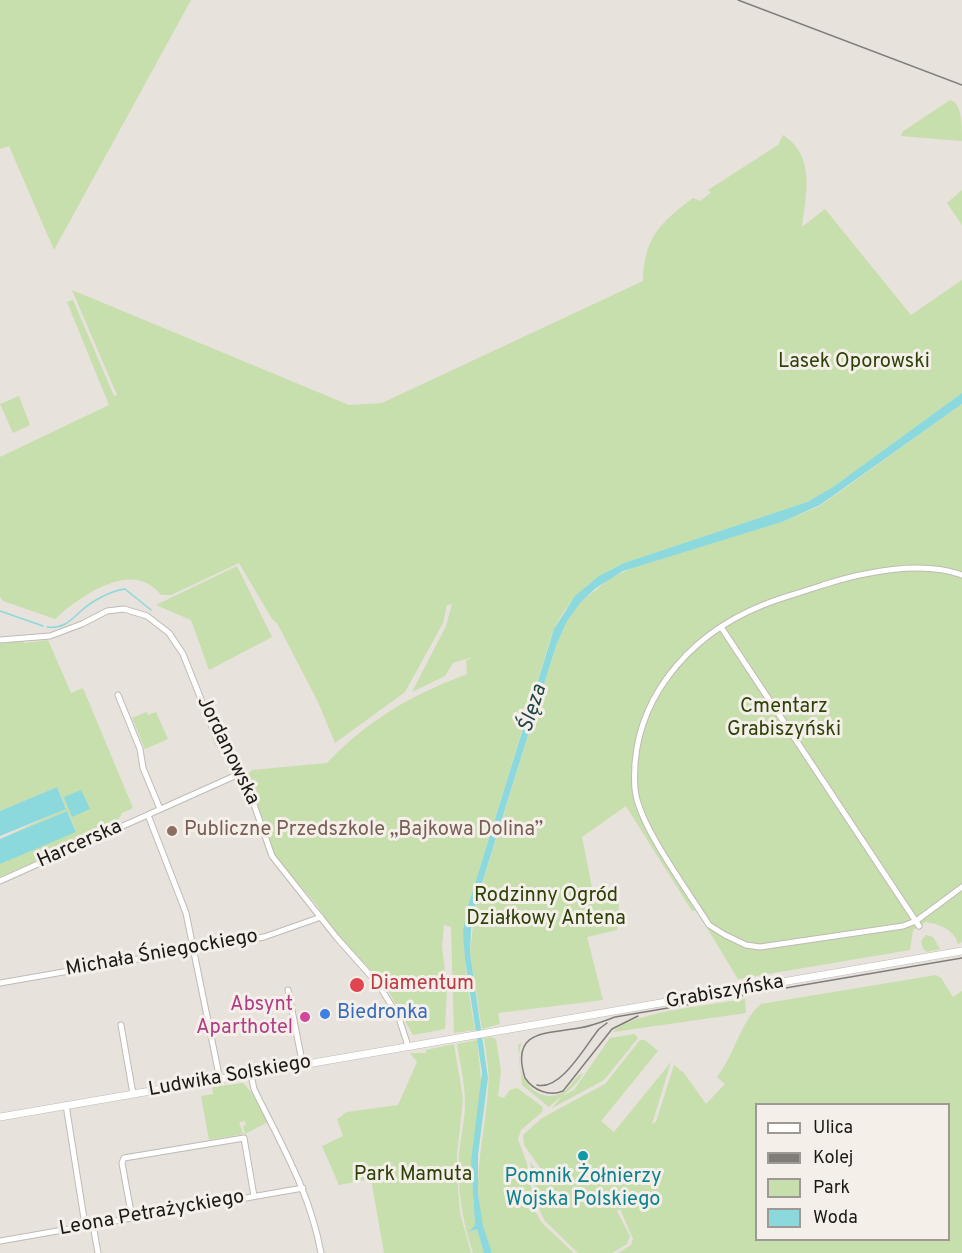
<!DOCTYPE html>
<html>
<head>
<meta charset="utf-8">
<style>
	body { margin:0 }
	#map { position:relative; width:962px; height:1253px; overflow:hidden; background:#e7e2dc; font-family:Overpass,sans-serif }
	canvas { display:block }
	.legend { position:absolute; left:755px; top:1103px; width:195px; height:138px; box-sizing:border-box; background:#f5efe9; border:2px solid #9e9995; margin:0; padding:8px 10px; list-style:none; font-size:18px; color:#1b1917 }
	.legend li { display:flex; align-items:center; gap:12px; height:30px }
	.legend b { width:30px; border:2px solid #9e9995 }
</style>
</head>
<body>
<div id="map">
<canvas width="962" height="1253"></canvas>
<ul class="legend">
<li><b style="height:8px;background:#fff"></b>Ulica</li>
<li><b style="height:8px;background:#807d79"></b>Kolej</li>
<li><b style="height:16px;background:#c7dead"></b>Park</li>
<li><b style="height:16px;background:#8bd9dc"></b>Woda</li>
</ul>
</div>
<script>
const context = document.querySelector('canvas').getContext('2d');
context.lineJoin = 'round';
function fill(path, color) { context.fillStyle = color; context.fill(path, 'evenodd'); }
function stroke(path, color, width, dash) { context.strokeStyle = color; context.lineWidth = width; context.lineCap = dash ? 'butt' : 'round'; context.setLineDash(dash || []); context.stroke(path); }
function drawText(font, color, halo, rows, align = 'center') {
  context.font = font + ' Overpass,sans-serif'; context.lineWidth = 6; context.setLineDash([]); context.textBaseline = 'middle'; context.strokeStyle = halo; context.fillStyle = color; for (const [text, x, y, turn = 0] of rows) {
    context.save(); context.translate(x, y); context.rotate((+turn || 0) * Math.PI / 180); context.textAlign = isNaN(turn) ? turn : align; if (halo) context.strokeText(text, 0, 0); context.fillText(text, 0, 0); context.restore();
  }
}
const green = new Path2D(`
	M0 0H191L54 250 9 146 0 149Z
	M950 100C962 102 962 127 962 141L901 136 902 132Z
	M783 135C816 156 806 194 802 227L825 209 911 315 962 280V393L833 487 807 502 624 563C588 580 563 603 550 640L467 909C460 950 468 989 475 1030L454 1033 451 927 444 925 442 946 447 989 445 1029 413 1035 385 985 335 932 316 904 280 863 270 847 256 799 245 778 252 770 327 763C369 719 410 696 467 674L466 661 473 657 453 663 445 676 412 692 446 626 452 604 447 605 443 623 405 692 335 743 318 702 277 623 272 619 239 563 171 595H161C133 558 80 596 55 619L3 601 0 597V457L109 405 67 302 73 300 114 396 117 395 72 290 349 405 382 403 643 281C644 237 661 222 693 198L700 201 711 193 708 190 778 145Z
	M962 190V225L947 203Z
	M19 396 30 425 13 433 0 404Z
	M962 404V942L958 944C954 929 939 924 926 922L913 930 910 950 738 979 696 910 692 911 626 806 582 837 595 903 619 902 617 930 587 937 603 1000 498 1013 500 1024 482 1029 470 953 475 907 556 646 567 621 582 601 611 578 632 568 782 522 820 506Z
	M237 566 272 637 209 670 191 620 156 605Z
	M20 640 25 643 48 640 71 693 83 688 133 808 122 813 114 827 0 877V864L76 831 67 811 0 839 66 808 57 787 0 811V643Z
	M147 712 148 715 156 712 168 739 145 749 132 718Z
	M926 935 933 937 940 949 927 952 923 949 921 941Z
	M936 975 941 978 953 997 962 991V1253H618L631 1245 633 1239 620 1209 617 1211 630 1236 627 1244 612 1253H578L545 1221 540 1211 530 1162 545 1182 548 1179 524 1145 523 1135 542 1118 605 1084 640 1040H645L658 1051 601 1121 614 1132 671 1062 652 1124 656 1122 674 1065 684 1073 706 1104 725 1084 717 1077C735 1054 740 1022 761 1004ZM948 1104V1240H756V1104Z
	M745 999 746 1013 613 1032C634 1011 714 1005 745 999Z
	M635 1034 638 1038 604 1080 552 1108 562 1096 574 1090 610 1038Z
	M491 1037 496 1039 501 1071 498 1096 504 1098 510 1090 517 1088 543 1107 542 1112 521 1130 518 1139 527 1164 536 1213 542 1223 574 1253H492C466 1191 484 1150 488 1089 490 1072 486 1055 484 1038Z
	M477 1040 482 1089 471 1161 475 1225 470 1232 477 1229 484 1253H473C462 1221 457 1187 459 1153 461 1136 465 1120 465 1103 465 1082 460 1064 457 1044Z
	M522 1043C511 1067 531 1105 560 1094 570 1090 575 1075 583 1073 576 1088 561 1095 549 1107L522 1085 518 1045Z
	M454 1044 463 1099 457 1155 458 1188 460 1213 471 1253H384L371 1179 339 1185 322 1146 343 1136 337 1119 347 1112 398 1105 417 1062 410 1053H426V1050Z
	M243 1083 252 1093 268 1122 245 1134 243 1126 246 1125 245 1121 239 1122 243 1134 209 1140 201 1096 213 1094 212 1087Z`);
const water = new Path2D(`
	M962 393V404L820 505 782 522 623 571 596 588 582 601 567 621 556 646 510 793 475 906 471 930 470 953 488 1078 478 1155V1194L483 1226 492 1253H484L477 1229 469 1232 475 1225 471 1161 482 1073 465 960 463 932 467 909 554 629 575 596 599 576 624 563 807 502 833 487Z
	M57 787 66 809 0 836V811Z
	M81 790 90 809 72 817 64 797Z
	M67 811 76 832 0 864V839Z`);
const stream = new Path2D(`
	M0 611 43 626
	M47 627C63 629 70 621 81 611 92 601 110 591 125 589L151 610`);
const street = new Path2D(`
	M962 575C922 560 863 572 823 585 803 592 782 597 763 605 686 636 629 704 635 789 638 825 689 892 709 925L725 935 746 945 760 947 903 926 916 921 962 887
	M721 627 919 926
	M0 640 50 636 82 624 107 611 124 609 147 616 169 633 183 654 218 742 250 793 272 856 337 938 379 985 399 1018 408 1046
	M118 695 140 749 143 768 160 809
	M148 815 186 913 220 1080
	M0 881 239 774
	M0 983 264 937 321 917
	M288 990 301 1056
	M121 1025 133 1094
	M251 1075 254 1089C281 1144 310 1192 321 1253
	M66 1105 85 1225
	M132 1218 122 1163 124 1158 244 1138 254 1196
	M93 1225 98 1253
	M0 1241 303 1188`);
const secondary = new Path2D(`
	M0 1117 962 951`);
const tram = new Path2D(`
	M638 1016 612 1029 563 1091C549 1097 533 1090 525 1078 510 1030 545 1034 579 1028 592 1026 604 1021 615 1017L962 958
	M537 1085C561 1091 585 1046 599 1029L607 1023`);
const rail = new Path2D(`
	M738 0 962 85`);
const markers = [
	[172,831,6,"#8d6e63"],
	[357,985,8,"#e0444e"],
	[325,1014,6,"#3f7fe0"],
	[305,1017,6,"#d1479c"],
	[583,1156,6,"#0f9aa8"]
];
const parkNames = [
	["Lasek Oporowski",854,363],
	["Cmentarz",784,708],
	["Grabiszyński",784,731],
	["Rodzinny Ogród",546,897],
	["Działkowy Antena",546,920],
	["Park Mamuta",413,1176]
];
const streetNames = [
	["Jordanowska",227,751,64],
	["Harcerska",80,845,-24],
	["Michała Śniegockiego",162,954,-10],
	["Grabiszyńska",725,993,-10],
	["Ludwika Solskiego",230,1077,-10],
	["Leona Petrażyckiego",152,1214,-10]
];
const educationNames = [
	["Publiczne Przedszkole „Bajkowa Dolina”",184,831]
];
const healthNames = [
	["Diamentum",370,985]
];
const hotelNames = [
	["Absynt",293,1006],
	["Aparthotel",293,1029]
];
const shopNames = [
	["Biedronka",337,1014]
];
const cultureNames = [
	["Pomnik Żołnierzy",583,1178],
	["Wojska Polskiego",583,1201]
];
const waterNames = [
	["Ślęza",534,709,-72]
];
fill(green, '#c7dead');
fill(water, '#8bd9dc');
stroke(stream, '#8bd9dc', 1.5);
stroke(street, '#bfbab4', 7);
stroke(secondary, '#bfbab4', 8);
stroke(street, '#fff', 5);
stroke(secondary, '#fff', 7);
stroke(tram, '#807d79', 1.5);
stroke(rail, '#807d79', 1.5);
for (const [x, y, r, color] of markers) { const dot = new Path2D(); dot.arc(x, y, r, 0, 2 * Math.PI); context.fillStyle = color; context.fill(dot); stroke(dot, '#f5efe9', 2); }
drawText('20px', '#2d4207', '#f5efe9', parkNames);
drawText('20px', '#1b1917', '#f5efe9', streetNames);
drawText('20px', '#785e54', '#f5efe9', educationNames, 'left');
drawText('20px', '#be3a42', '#f5efe9', healthNames, 'left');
drawText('20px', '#b23c85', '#f5efe9', hotelNames, 'right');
drawText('20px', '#366cbe', '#f5efe9', shopNames, 'left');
drawText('20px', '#0d838f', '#f5efe9', cultureNames);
drawText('italic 21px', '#204547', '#f5efe9', waterNames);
</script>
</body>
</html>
